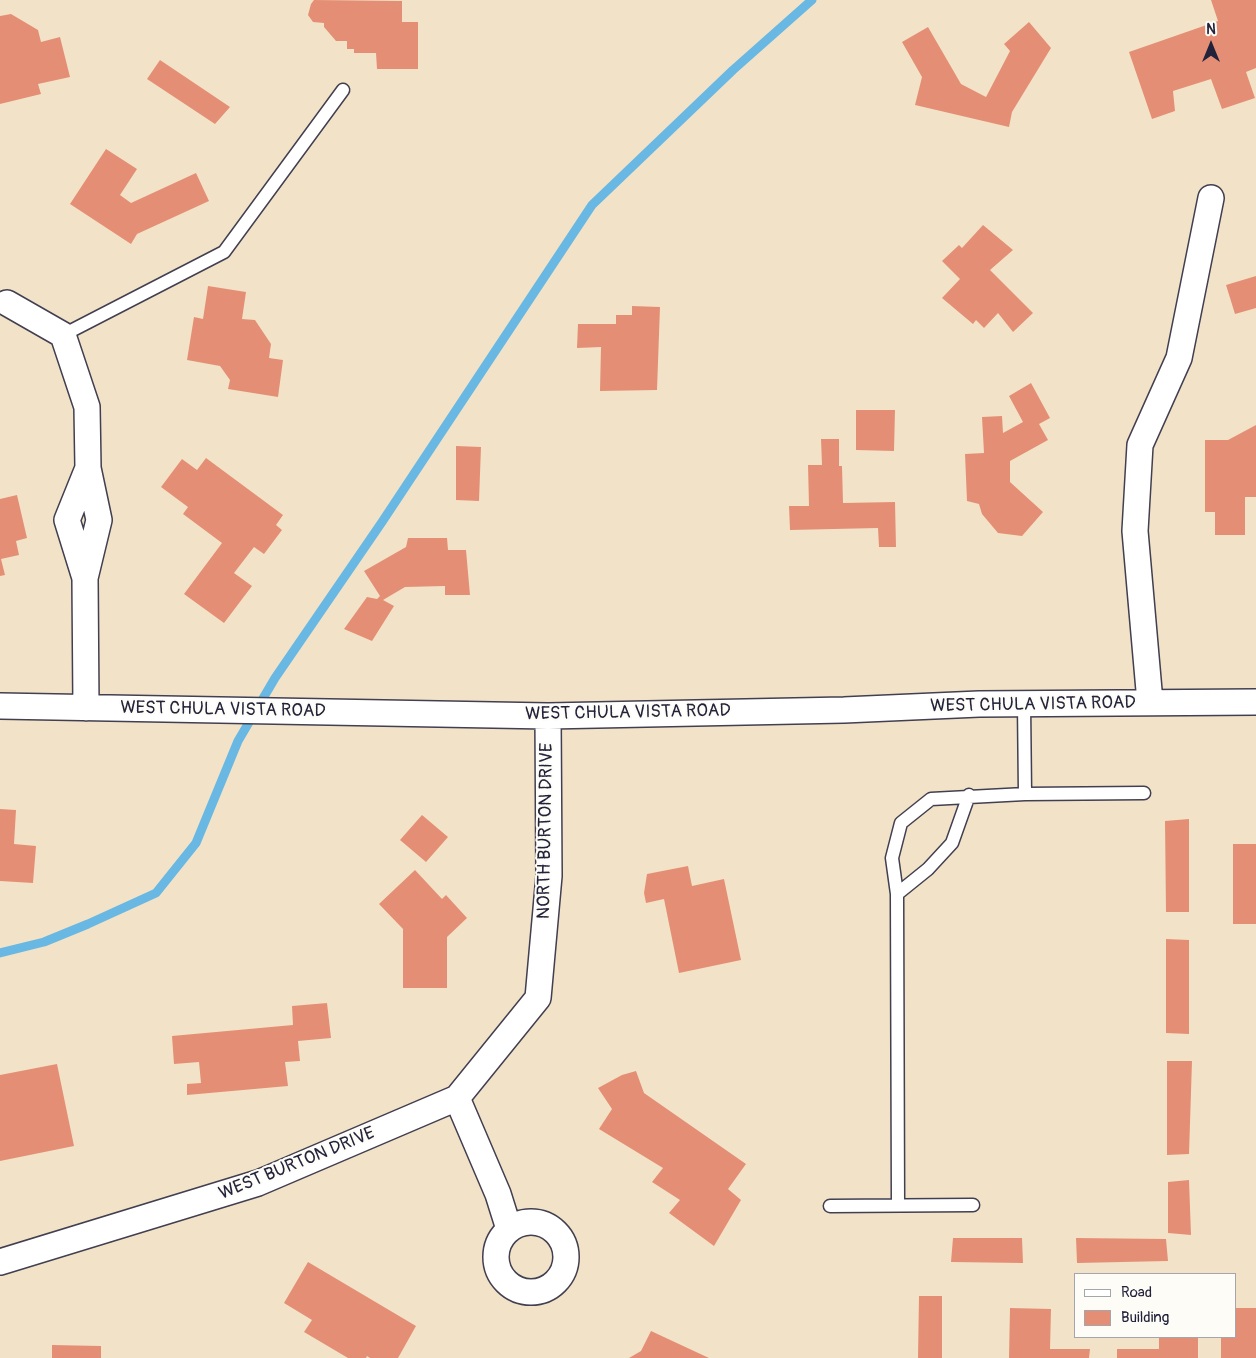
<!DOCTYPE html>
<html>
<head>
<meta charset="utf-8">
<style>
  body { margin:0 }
  #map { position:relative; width:1256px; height:1358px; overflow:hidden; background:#f2e3c8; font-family:Pangolin,sans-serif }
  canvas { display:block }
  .legend { position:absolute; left:1074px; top:1273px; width:162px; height:65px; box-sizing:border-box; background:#fdfcf7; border:1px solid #a5a5ac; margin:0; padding:6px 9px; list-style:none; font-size:15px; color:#22223b }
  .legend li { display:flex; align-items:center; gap:10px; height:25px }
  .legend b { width:25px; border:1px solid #a5a5ac }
  .north { position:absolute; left:1186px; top:20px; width:50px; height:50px; -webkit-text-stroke:4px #fdfcf7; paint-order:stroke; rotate:0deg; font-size:14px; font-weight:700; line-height:20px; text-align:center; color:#22223b }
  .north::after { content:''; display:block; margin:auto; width:18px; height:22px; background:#22223b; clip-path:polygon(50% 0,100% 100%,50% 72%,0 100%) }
</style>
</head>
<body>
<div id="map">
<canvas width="1256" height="1358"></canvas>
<ul class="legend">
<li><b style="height:6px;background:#fff"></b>Road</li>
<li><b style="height:14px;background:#e48f75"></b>Building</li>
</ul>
<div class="north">N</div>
</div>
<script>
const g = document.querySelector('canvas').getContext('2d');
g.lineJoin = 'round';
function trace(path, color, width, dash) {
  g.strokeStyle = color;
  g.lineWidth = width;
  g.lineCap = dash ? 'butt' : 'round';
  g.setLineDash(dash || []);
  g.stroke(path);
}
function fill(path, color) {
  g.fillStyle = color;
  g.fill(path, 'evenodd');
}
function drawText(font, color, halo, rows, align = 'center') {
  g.font = font + ' Pangolin,sans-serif';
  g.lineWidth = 4;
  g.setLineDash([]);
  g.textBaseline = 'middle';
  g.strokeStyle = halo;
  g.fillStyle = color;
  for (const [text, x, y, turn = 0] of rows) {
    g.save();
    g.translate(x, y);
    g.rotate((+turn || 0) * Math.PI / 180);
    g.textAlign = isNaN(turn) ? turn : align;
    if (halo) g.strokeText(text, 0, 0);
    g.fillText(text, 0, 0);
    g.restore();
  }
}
trace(new Path2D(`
  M0,953L44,942L88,924L156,893L196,843L238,741L275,678L382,522L592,205L733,70L812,0`), '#69b8e3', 9);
fill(new Path2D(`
  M314,0L402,1V22H418V69H377L376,53H354V49H347V41H336L324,27V23L313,22L308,15L311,4Z
  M1211,0H1256V68L1246,72L1255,98L1222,109L1211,79L1173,91L1175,111L1152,119L1129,52L1218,21Z
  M11,14L38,30L41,42L60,37L70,77L38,84L41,94L0,104V16Z
  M1029,22L1051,48L1012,112L1009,127L915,105L922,77L902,42L928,27L961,84L986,97L1010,51L1004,44Z
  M160,60L230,107L215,124L147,79Z
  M106,149L137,169L120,195L131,203L196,173L209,201L137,234L131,244L70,204Z
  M983,225L1013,250L990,270L1033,313L1013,332L998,313L984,328L976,320L973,324L942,298L960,279L942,261L959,245L962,248Z
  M1256,276V308L1235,314L1226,285Z
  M208,286L246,292L242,319L255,320L271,344L269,358L283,360L278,397L228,389L230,380L220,366L187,360L194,317L203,319Z
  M632,306L660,307L657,390L600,391L601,347L577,348L578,324H616V315H632Z
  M1031,383L1050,418L1039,424L1048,440L1010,461V482L1043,512L1022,536L998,533L982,514L979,504L967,501L965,454L984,453L982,417L1002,416L1003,433L1023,422L1009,396Z
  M856,410H895L894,451L856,450Z
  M1256,425V497H1245V535H1215V512H1205V440H1228Z
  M821,439H839V466H842L843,503L895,502L896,547H879L878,528L790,530L789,506H809L808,465H822Z
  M456,446L481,447L479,501L456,500Z
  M206,458L283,515L276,525L282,530L264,554L254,547L234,573L252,586L224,623L184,594L222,543L183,514L188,507L161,487L182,459L197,470Z
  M17,495L27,538L16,541L19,555L1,559L5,575L0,576V499Z
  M408,538H447L448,550H466L470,595H445V586L405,587L383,600L394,606L372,641L344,629L367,597L377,599L380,596L364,571L406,547Z
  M0,809L16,810L14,844L36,846L33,883L0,881Z
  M422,815L448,837L426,862L400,840Z
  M1189,819V912H1166L1165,821Z
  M1233,844H1256V924H1233Z
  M688,866L692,886L724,879L741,960L679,973L664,899L646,903L644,893L647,874Z
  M415,870L442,899L446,895L467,918L447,937V988H403V929L379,904Z
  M1166,939L1189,940V1034L1166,1033Z
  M327,1003L331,1038L298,1041L300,1061L285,1062L288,1086L187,1095V1084L201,1083L199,1062L174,1064L172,1036L293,1025L292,1006Z
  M1167,1061H1192L1189,1154L1167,1155Z
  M57,1064L74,1146L0,1161V1075Z
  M636,1071L644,1093L746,1164L728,1189L741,1200L714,1246L669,1213L680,1200L652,1182L663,1168L599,1129L612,1109L598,1088L622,1075Z
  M1189,1180L1191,1235L1168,1233V1182Z
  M953,1238H1022L1023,1263L951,1262Z
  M1076,1238L1166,1239L1168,1261L1077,1263Z
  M308,1262L416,1326L398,1358H370L367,1356L366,1358H348L304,1332L312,1320L284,1303Z
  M919,1296H942V1358H918Z
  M1010,1308L1051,1309L1050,1349H1090L1089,1358H1009Z
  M1235,1308H1256V1358H1221V1337H1235Z
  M651,1331L709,1358H629L641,1351Z
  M1159,1337H1198V1358H1117V1349H1159Z
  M52,1345L101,1346V1358H52Z`), '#e48f75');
const lane = new Path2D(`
  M63,335L224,252L343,90
  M1024,704L1025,794L1144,793
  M897,894L928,869L952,843L969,795
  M898,1205L897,894L892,858L901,823L931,799L1025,794
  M830,1206L973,1205`);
const street = new Path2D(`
  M7,303L63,335L87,407L88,468L99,520L85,578L86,708
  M85,578L67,520L88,468
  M1150,702L1135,531L1140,445L1179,358L1211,198
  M0,706L548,716L844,710L979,704L1256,702
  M457,1098L498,1194L509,1229
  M496 1257a35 35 0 1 1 70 0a35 35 0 1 1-70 0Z
  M0,1262L258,1183L457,1098L538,998L549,876L548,716`);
trace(lane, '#413f50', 15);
trace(street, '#413f50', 28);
trace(lane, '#fff', 12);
trace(street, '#fff', 25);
drawText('18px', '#22223b', '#fdfcf7', [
  ["WEST CHULA VISTA ROAD",1033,705,-1],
  ["WEST CHULA VISTA ROAD",223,710,1],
  ["WEST CHULA VISTA ROAD",628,713,-1],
  ["NORTH BURTON DRIVE",546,831,-89],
  ["WEST BURTON DRIVE",297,1164,-22]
]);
</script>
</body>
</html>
